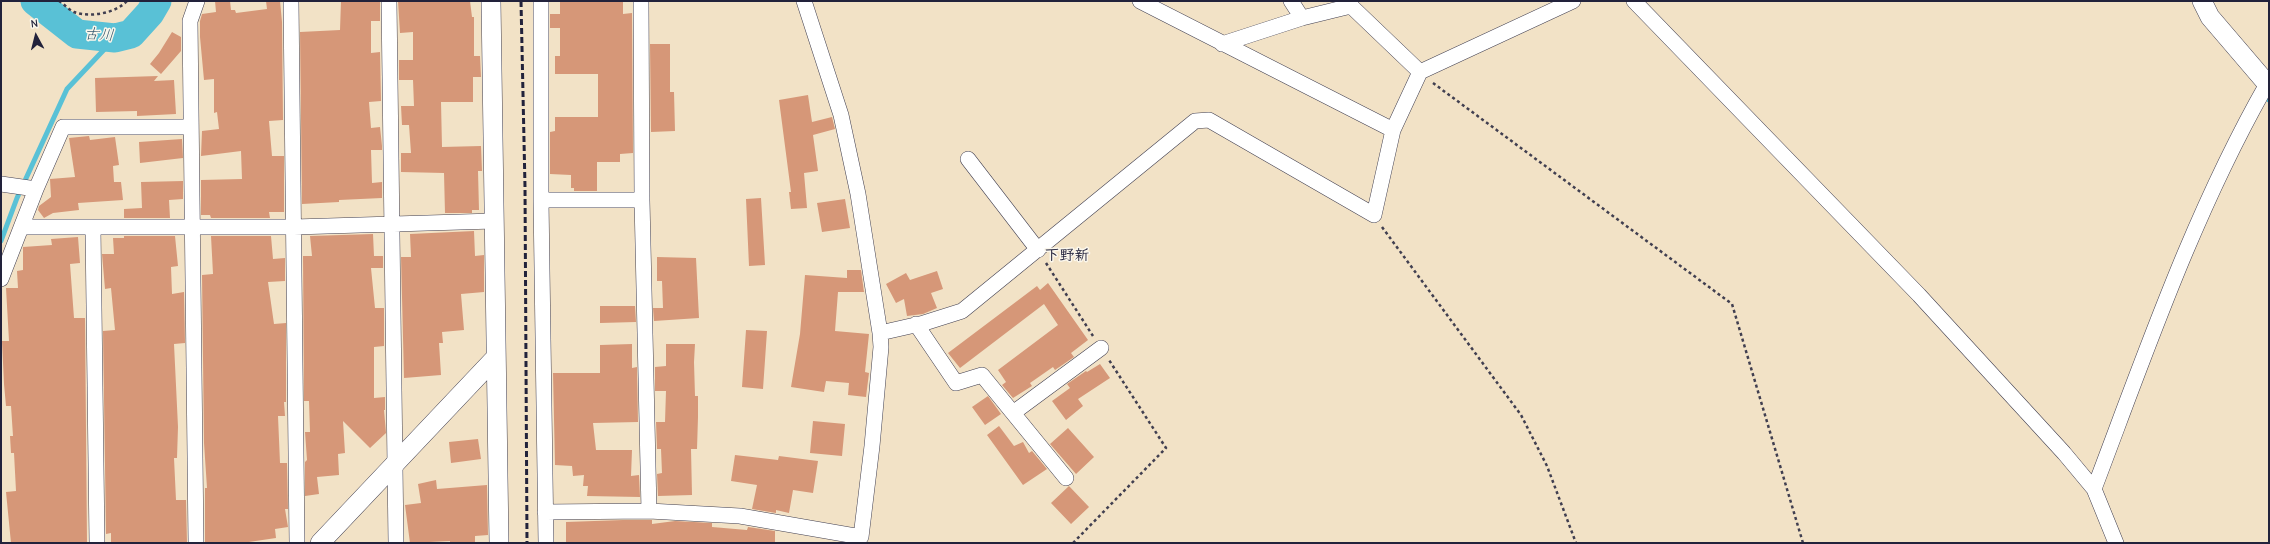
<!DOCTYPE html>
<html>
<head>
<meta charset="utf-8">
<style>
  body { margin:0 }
  #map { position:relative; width:2270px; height:544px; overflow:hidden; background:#f2e2c6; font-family:"Comic Neue",sans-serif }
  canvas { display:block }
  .frame { position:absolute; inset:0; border:2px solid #22223b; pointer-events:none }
  .north { position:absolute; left:16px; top:16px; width:40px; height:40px; -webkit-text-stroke:3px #fbf7ec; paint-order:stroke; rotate:353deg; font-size:11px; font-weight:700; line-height:16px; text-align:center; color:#22223b }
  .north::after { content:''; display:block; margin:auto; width:14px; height:18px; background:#22223b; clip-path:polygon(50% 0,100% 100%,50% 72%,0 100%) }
</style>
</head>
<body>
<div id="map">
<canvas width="2270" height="544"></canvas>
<div class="frame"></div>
<div class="north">N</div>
</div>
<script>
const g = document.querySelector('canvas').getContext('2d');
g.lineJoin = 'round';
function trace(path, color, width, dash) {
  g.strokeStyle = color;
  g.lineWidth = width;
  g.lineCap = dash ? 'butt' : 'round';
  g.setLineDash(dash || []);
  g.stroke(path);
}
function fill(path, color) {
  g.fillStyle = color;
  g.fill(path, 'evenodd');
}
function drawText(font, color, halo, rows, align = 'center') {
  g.font = font + ' "Comic Neue","Klee One",sans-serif';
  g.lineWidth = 3;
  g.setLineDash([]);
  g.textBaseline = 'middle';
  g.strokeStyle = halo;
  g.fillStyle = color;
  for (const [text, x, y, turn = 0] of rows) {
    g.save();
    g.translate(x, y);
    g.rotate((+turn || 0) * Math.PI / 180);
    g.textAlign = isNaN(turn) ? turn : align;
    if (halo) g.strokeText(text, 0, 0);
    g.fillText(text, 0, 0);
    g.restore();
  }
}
trace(new Path2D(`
  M2269,97V100
  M1,241L17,198L67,89L115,38`), '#59c1d6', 5);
trace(new Path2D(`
  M35,1L77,34L115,38L131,34L150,13L157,1`), '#59c1d6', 29);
fill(new Path2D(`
  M215,1H230L231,10H235L236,13L267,9L266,1H280L282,22L283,120L269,121L272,156H284V212H269L270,218H211L210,215H201V180L242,179L241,151L201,156L202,131L219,129L217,112L214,113V79L204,80L200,37V21L202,14L216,12Z
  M341,1H380V21H371V53L380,52L381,101L369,102L371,128L380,127L382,146V150H371L372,183L382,182V198L339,200V202L302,204L300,32L340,30Z
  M398,1H470L472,17H474V56H480L481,77H473V102H441L442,147L481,146L482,171H478L479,210H472V213H445L444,173L401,172V153H411L409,125H402L401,106H414L413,80H399V60H413V32L400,33Z
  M560,1H623V14L632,13L633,153L620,154V162H597V191H574V188H571V175L550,174V132L555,131V117H598V74H555V56H560V28H550V14H560Z
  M172,32L181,37V51L161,74L150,64L159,53Z
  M650,44H670V92H674L675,131L651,132Z
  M158,76L154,81L174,80L176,114L137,116V111L96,112L95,78Z
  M808,95L812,122L832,117L835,129L813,135L818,171L804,173L807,208L791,209L789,192H791L779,100Z
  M89,136L90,140L115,137L119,165L113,166L114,182H121L123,200L78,203L79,210L53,213L44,218L38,210L39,206L51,197L50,179L75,177L69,138Z
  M182,139L183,158L140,163L139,142Z
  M183,181V199L169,200L170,218H124V209L142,208L141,182Z
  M761,198L765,265L749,266L746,199Z
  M845,199L850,228L822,232L817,203Z
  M474,231L475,256L484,255V292L461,294L464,330L442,332L443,343H439L441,375L404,378L401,257H411L410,234Z
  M373,234L374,256H383V268H371L375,308H384V346L374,347V398L385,397V410H384L386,433L370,448L343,421L345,453L338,454L339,475L317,477L319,494L305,496V462L307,460L305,432H310L309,401H304L303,256H312L310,236Z
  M124,236H175L178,266L171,267L172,294L184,292L185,343L174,344L178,427L177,458H174L176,500H186L187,543H111V533L106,534L103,331L115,330L111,288L105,289L102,254H114L113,238H124Z
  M211,236H271L273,259L285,258V281L268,282L274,324L286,323V402H284L285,416H278L280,463H287L288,509H285L288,527L275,529L276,538L242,543H205V488H207L204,443L202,275L213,274Z
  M78,237L80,263L70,264L74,318H85L87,543H11L6,492L16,491L14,453H11L10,436H13L11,406H6L4,384L2,341H9L6,288H18L17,271L23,270V247L52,245L51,239Z
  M657,257L696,258L699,318L654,321L653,308H663L662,281H657Z
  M847,270H861L864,292H838L835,331L869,334L865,372L869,373L866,397L848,395L849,383L826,381L824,392L791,387L800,334L805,275L847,278Z
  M937,271L943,289L931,293L937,308L923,314L907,316L904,299L896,303L886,284L906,273L910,280Z
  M1048,283L1088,340L1071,353L1074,357L1055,370L1053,367L1030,383L1032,386L1013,398L1002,385L1006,382L998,370L1058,325L1044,304L960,368L948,353L1037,286L1040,290Z
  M600,306H635L636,322L600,323Z
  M746,330L767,331L763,389L742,387Z
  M632,344V368L637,367L638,422L593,423L596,450H632L631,476L639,475L640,497L587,496L588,486H583L584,475L573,476L572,466L555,465L553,373H600V345Z
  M666,344H695L694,362L695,396H698V417L697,449H691L692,495L658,496L657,474L662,473L661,449H657L656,422H665L666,391H655V367L666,366Z
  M1100,364L1110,378L1078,399L1083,406L1066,420L1052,401L1070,388L1067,384L1086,371L1087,372Z
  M988,396L1001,414L985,425L972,407Z
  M813,421L845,424L842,456L810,453Z
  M999,426L1014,446L1023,442L1029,453L1032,451L1047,469L1023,485L987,435Z
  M1068,428L1094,457L1076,474L1050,444Z
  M478,439L481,459L451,463L449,442Z
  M735,455L778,460L779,456L818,461L813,493L793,490L789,513L776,510V513L752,509L757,485L731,481Z
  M436,480L437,489L487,485L488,535L475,536V543H450V541L410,543L405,505L421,503L418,484Z
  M1069,486L1089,507L1071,524L1051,503Z
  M623,520H652V524L675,521L712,523V527L747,530L748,527L775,531V543H566V522Z`), '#d69778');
const minor = new Path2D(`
  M291,1L297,543
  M389,1L396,543
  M541,1V200H642
  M641,1L642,200L649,511
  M1140,1L1393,130
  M1634,1L1919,295L2064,453L2094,489L2116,543
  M1222,44L1302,18
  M1420,72L1573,1
  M968,159L1038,250
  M1,184L36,189
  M541,200L546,543
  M22,227H294L494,221
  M93,228L97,543
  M1,279L36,189L63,127H191
  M916,324L956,383L982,375L1066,478
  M880,333L924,323L962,311L1195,121L1209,120L1374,215L1393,130L1420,72L1351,6L1302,18L1291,1
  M1013,413L1101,348
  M2094,489C2146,352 2194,212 2267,84
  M545,512L649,511L740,516L861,537L872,446L881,347L880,333L858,194L841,115L804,1
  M196,543L190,21L197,1`);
const tertiary = new Path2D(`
  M491,1L499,543
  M2202,1L2210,17L2269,86
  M320,543L496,357`);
trace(minor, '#413f50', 16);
trace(tertiary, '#413f50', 20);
trace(new Path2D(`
  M59,1C64,4 69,10 74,12C90,18 116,13 127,1
  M1433,83L1732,304L1803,543
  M1382,227L1521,415L1547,466L1576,543
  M1046,263L1093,336
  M1073,543L1166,448L1109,360`), '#413f50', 2.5, [3, 3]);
trace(minor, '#fff', 15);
trace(tertiary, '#fff', 19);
trace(new Path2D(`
  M521,1L525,187L527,543`), '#22223b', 3, [6, 3]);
drawText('italic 15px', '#355a71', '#fbf7ec', [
  ["古川",99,35,4]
]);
drawText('bold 15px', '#22223b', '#fbf7ec', [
  ["下野新",1067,256]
]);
</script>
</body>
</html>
